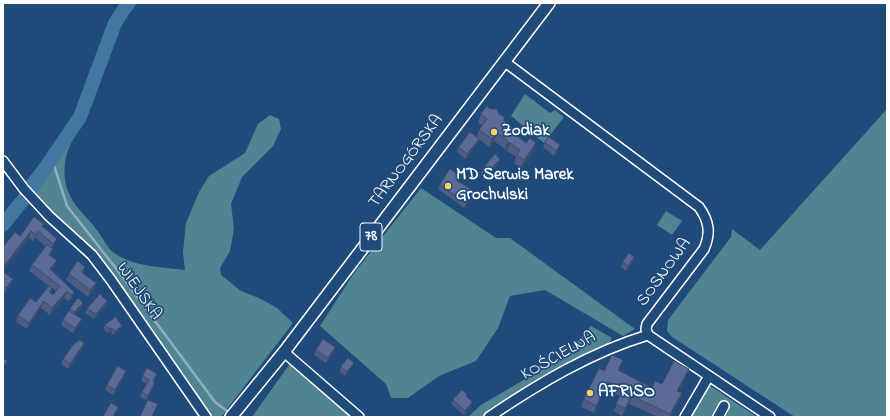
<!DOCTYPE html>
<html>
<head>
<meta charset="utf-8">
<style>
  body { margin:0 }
  #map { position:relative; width:890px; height:420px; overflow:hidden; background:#1f4a7a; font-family:"Indie Flower",sans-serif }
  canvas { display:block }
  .frame { position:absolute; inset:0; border:4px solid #fff; pointer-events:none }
</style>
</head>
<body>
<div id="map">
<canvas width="890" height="420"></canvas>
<div class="frame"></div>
</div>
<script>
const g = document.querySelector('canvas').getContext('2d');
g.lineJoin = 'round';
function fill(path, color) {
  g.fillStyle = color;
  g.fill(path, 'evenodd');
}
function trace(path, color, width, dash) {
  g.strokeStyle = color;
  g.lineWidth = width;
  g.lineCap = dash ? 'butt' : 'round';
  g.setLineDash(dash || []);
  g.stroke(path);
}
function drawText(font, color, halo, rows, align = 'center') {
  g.font = font + ' "Indie Flower",sans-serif';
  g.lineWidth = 3.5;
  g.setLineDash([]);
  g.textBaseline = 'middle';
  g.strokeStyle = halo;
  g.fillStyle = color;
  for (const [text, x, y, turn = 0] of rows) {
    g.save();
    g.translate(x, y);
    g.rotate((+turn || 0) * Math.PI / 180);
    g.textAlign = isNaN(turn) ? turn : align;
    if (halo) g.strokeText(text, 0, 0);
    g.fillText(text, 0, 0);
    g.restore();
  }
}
fill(new Path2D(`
  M122,3H135C114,24 92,97 81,127C64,148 58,177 73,201C79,211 89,219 96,229C102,236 107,248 114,253C134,267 162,267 185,270L183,253L186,223L199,192L209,176L245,153L258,124L270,115L279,119L281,129L273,146L242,177L231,204L234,229L230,251L220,268L221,275L241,291L259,298L277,308L293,323L221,417H212L99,256L68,228L25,183L72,122L108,26Z
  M525,94L550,113L555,110L564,117L544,143L511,116Z
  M887,109V417H795L672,337L667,331L668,320L731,237L732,229L760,250Z
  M421,188L496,238H510L635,329L623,336L545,290L510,296L498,328L476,361L439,376L408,398H391L386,384L320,326L354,273Z
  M666,211L682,221L672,235L657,225Z
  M591,326L612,338L606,349L489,417H468L481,405L566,355Z
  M291,362L354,417H252Z
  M709,385L757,417L690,416Z`), '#508491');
trace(new Path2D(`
  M52,159L67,206L118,271L215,402L231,414`), '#8eaec5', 2.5);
trace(new Path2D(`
  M3,225L27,195L80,117L115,23L124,9L129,3`), '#42789f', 14);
const minor = new Path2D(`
  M505,62L699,207C709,221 711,233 704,249L647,324L646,329L648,335L770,417
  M3,161L24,189L49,216L92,255L111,280L206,417
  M284,352L359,417
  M489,417C538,384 591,352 648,335
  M685,417L709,376
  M718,417L724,406`);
const major = new Path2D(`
  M231,417L284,352L549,3`);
trace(minor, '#fff', 12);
trace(major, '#fff', 14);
trace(minor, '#1f4a7a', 9);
trace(major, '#1f4a7a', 11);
fill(new Path2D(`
  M490,109L498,113L517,136L526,143H536L534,151L521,168L514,163L516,157L507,151H504V148L494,141L489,147L479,139L477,144L466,159L457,152L459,147L477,137L479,130L482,126L478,122L481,114Z
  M545,142L558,150L554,156L543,147Z
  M500,159L499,163L485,178L481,175L482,170Z
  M458,181L474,191L472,196L464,208L438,189L440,185Z
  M34,217L43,227L54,245L52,248L50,256L57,260L54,267L52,270L74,292L72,298L69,301L64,298L50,315L41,308L27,329L16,322L18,315L36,302L49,286L29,271L32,265L46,247L36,238L33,241L29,238L3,271V247L20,236ZM52,288L56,291L53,295L50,293Z
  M634,257L633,262L626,271L621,267L623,262Z
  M85,267L83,273L96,283L93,290L88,297L66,280L69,274Z
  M3,272L13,279L10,285L4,294H3Z
  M107,301L106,306L94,319L85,313L87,309Z
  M83,303L82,308L75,314L80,324L73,333L61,325L63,320L70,311V309Z
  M105,325L122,326L120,330L113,335L111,332L108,333L103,329Z
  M84,343L83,348L68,369L61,364L63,359Z
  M316,350L334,352L326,363L314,355Z
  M341,367H352L345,376L340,372Z
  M620,368L619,371L652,388L662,384L686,377L678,392L682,393L679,401L670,417H658L629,404L622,416L614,411L620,396L605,389L594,413L581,407L584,399L604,371Z
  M126,371L124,376L113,395L105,390L107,385Z
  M157,374L154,381V387L146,400L140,397L142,392L147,384L141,381L143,376Z
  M467,394L466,397L471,407L464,415L451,404L453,400Z`), '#4e5c83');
fill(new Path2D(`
  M497,133L494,141L489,147L492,139Z
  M479,139L477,144L466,159L467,154Z
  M507,143H510L507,151H504Z
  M536,143L534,151L521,168L524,160Z
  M560,145L558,150L554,156L556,151Z
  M500,159L499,163L485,178L487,173Z
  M474,191L472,196L464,208L466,203Z
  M31,231L29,238L3,271V267Z
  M38,231L36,238L33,241Z
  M57,239L54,245L50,250L53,244Z
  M53,249L50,256L49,255Z
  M634,257L633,262L626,271L628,266Z
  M57,260L54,267L47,275L50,269Z
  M13,279L10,285L4,294L6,288Z
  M96,283L93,290L88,297L90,290Z
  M67,291L64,298L50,315L52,308Z
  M74,292L72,298L69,301L72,295Z
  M44,301L41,308L27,329L29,323Z
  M107,301L106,306L94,319L96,314Z
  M83,303L82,308L73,317L74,312Z
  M82,319L80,324L73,333L75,328Z
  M122,326L120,330L113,335L115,331Z
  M112,328L111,332L108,333L110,329Z
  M84,343L83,348L68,369L70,364Z
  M335,347L334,352L326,363L328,358Z
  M354,363L352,367L345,376L347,372Z
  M689,369L686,377L675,399L677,391Z
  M126,371L124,376L113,395L115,390Z
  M155,382L154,387L146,400Z
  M608,382L605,389L594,413L596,406Z
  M682,393L679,401L670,417H669Z
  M632,396L629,404L622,416L625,408Z
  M472,402L471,407L464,415L465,411Z`), '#404b6a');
const building = new Path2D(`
  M487,106L490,109H497L498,113L505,118L503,120L512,127L518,128V132L516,135L526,143L530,138L536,143L524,160L517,155L520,150L510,143H507V140L497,133L492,139L479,130L487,119L481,114Z
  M470,132L479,139L467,154L459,147Z
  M549,137L560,145L556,151L545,142Z
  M495,154L500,159L487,173L482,170Z
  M450,169L460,176L457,181L474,191L466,203L440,185Z
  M34,217L44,224L42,226L57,239L53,244L38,231L36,235L31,231L3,267V247L15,232L20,236Z
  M47,245L53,249L49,255L57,260L50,269L74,292L72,295L67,291L52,308L44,301L29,323L18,315L30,298L36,302L49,286L52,288L49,292L53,295L60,286L32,265Z
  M629,253L634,257L628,266L623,262Z
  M78,261L85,267L81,272L96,283L90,290L69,274Z
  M3,272L13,279L6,288L3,286Z
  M100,294L107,301L96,314L87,309Z
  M78,298L83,303L74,312L70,309Z
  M69,311L82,319L75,328L63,320Z
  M116,317L122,326L115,331L112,328L110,329L105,325Z
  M323,339L335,347L328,358L316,350Z
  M80,340L84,343L70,364L63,359L73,345Z
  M612,355L623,360L618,370L652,388L655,381L662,384L674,361L689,369L677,391L682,393L670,414L632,396L625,408L616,404L623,389L608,382L596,406L584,399L599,368L604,371Z
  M3,358L7,361L3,368Z
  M348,358L354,363L347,372L341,367Z
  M118,366L126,371L115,390L107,385Z
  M147,368L157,374L153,381L155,382L148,396L142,392L149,380L143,376Z
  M462,390L467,394L466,396L472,402L465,411L453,400Z
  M148,400L158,404L152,416L155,417H140Z
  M111,403L118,407L113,417H103Z
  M611,415L615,417H610Z`);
fill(building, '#5b6b98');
trace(building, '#404b6a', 1);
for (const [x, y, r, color] of [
  [494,132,4,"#ffd166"],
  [448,186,4,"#ffd166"],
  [590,393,4,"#ffd166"]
]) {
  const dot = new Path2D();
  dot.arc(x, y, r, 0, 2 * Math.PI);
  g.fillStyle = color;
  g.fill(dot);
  trace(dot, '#1f4a7a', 1.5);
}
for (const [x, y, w] of [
  [371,237,22]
]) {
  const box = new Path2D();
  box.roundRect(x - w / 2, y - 14, w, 28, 3);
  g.fillStyle = '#1f4a7a';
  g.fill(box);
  trace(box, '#fff', 1);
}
drawText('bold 16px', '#fff', null, [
  ["78",371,237]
]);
drawText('bold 17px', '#fff', '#1f4a7a', [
  ["Zodiak",502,132],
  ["MD Serwis Marek",456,176],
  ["Grochulski",456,196],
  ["AFRISO",598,393]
], 'left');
drawText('17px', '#fff', '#1f4a7a', [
  ["TARNOGÓRSKA",407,162,-53],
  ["SOSNOWA",665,273,-54],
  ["WIEJSKA",138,292,55],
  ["KOŚCIELNA",559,357,-29]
]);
</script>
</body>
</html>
